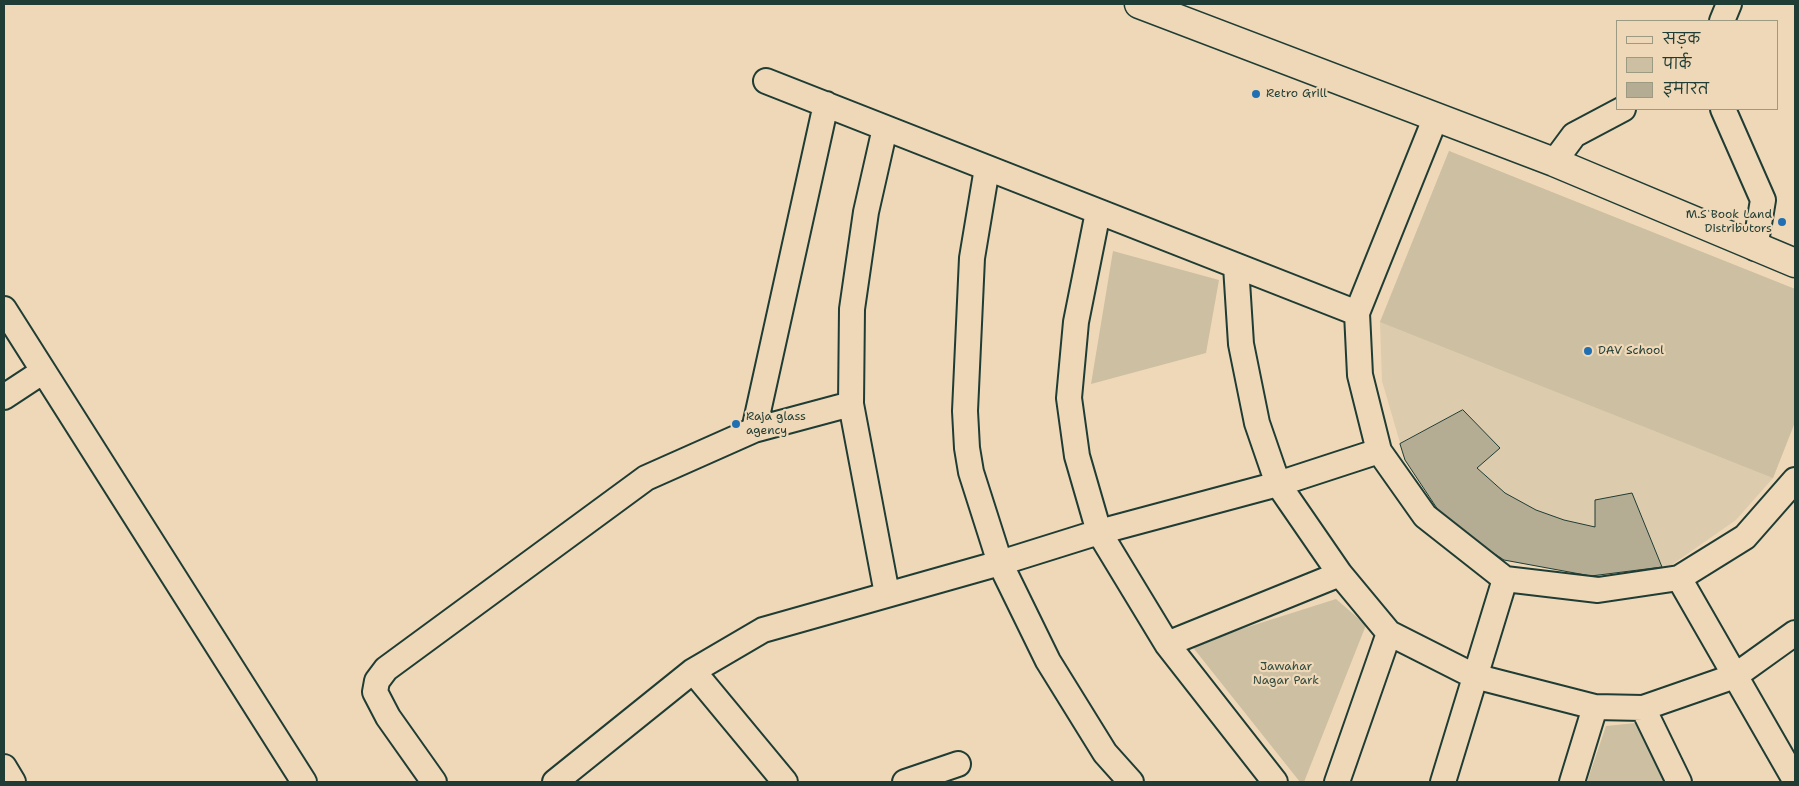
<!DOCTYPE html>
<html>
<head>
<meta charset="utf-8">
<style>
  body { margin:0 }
  #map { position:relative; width:1799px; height:786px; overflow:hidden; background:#efd8b8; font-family:"Shantell Sans","Playpen Sans Deva",sans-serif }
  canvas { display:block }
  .frame { position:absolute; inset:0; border:5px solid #1f3d34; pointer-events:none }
  .legend { position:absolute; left:1616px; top:20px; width:162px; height:90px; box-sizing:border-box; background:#efd8b8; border:1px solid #9c9a83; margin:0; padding:6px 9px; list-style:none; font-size:15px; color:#1f3d34 }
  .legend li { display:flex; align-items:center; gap:10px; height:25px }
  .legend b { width:25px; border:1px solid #9c9a83 }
</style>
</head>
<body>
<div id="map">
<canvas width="1799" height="786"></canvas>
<div class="frame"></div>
<ul class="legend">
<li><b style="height:6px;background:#efd8b8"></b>सड़क</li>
<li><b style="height:14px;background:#cdbfa2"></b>पार्क</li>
<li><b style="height:14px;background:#b4ad94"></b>इमारत</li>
</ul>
</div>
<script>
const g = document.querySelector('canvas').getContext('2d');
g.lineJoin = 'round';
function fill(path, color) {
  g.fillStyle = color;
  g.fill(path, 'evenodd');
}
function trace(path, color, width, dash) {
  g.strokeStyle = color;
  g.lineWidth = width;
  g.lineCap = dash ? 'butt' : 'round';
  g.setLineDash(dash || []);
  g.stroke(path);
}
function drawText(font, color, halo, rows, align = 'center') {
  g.font = font + ' "Shantell Sans",sans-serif';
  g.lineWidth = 4.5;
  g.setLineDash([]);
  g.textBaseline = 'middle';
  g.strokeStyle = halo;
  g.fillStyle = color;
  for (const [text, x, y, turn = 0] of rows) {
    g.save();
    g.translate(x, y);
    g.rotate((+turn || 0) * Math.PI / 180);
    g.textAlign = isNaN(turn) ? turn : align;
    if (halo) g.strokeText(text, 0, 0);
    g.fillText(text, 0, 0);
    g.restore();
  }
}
fill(new Path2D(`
  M1449,151L1795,289V422L1773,478L1736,520L1670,566L1591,576L1504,560L1446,522L1405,460L1382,381L1380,322Z`), '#ddcbad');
fill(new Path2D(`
  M1449,151L1795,289V422L1773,478L1380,322Z
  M1113,251L1219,280L1206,353L1091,384Z
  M1336,599L1366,625L1304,782H1300L1191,645Z
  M1636,723L1665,782H1587L1606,726Z`), '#cdbfa2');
const building = new Path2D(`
  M1463,410L1500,448L1477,468L1505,493L1536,510L1564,520L1595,527V500L1632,493L1662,567L1591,576L1504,560L1446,522L1405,460L1400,444Z`);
fill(building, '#b4ad94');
trace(building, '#1f3d34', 1);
const minor = new Path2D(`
  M1722,21L1729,4
  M766,81L1357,313
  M1723,109L1763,200L1755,248
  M1435,119L1357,313L1360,375L1379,451L1425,516L1505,579L1598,590L1679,578L1745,537L1795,480
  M885,128L866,212L852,309L851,404L887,594
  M1554,162L1574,135L1623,109
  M987,168L972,258L965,411L967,448L971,472L1000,563L1048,661L1105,753L1131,782
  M1098,212L1076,322L1069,398L1077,456L1099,532L1167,644L1275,782
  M1236,266L1241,344L1257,423L1278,484L1340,574L1389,633L1474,676L1595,707L1643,708L1735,676L1795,633
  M4,309L304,782
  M4,397L42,372
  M754,430L826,104
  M1679,578L1795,780
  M1167,644L1340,574
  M693,671L785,782
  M1643,708L1679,782
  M4,767L13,782
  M434,782L388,717L375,692L377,681L386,669L646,478L754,430L851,404
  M555,782L693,671L763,630L1000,563L1099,532L1278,484L1379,451
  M905,782L958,764
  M1337,782L1389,633
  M1443,782L1505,579
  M1572,782L1595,707`);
const secondary = new Path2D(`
  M1139,4L1554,162L1795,263`);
trace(minor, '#1f3d34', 28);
trace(secondary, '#1f3d34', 31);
trace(minor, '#efd8b8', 24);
trace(secondary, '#efd8b8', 28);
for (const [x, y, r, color] of [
  [1256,94,5,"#1f6fb2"],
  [1782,222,5,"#1f6fb2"],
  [1588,351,5,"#1f6fb2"],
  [736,424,5,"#1f6fb2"]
]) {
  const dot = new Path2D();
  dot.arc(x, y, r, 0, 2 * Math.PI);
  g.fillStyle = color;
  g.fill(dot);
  trace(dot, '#efd8b8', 2);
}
drawText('12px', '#1f3d34', '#efd8b8', [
  ["Retro Grill",1266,94],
  ["M.S Book Land",1772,215,"right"],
  ["Distributors",1772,229,"right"],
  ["DAV School",1598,351],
  ["Raja glass",746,417],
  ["agency",746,431]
], 'left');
drawText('12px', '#304a3f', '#efd8b8', [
  ["Jawahar",1286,667],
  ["Nagar Park",1286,681]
]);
</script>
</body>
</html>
